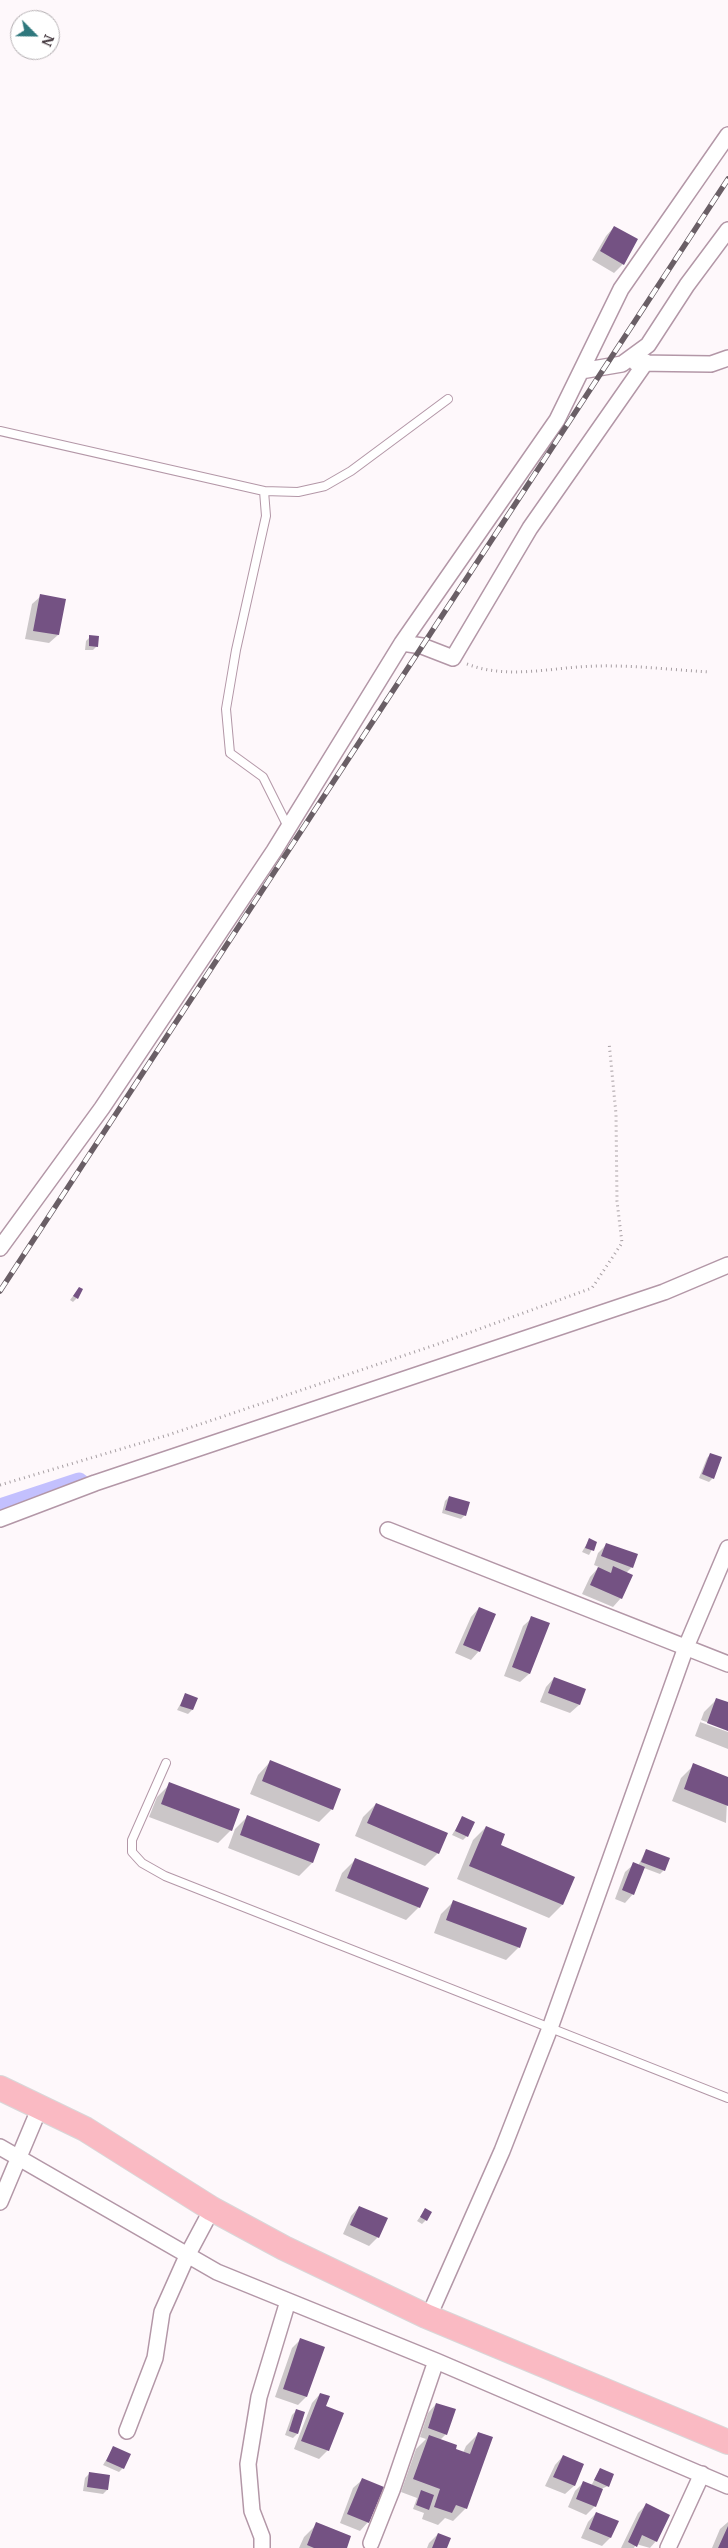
<!DOCTYPE html>
<html>
<head>
<meta charset="utf-8">
<style>
  body { margin:0 }
  #map { position:relative; width:728px; height:2548px; overflow:hidden; background:#fef8fb; font-family:Merriweather,serif }
  canvas { display:block }
  .north { position:absolute; left:10px; top:10px; width:50px; height:50px; box-sizing:border-box; background:#fff; border:1px solid #b3aeb1; border-radius:50%; rotate:113deg; font-size:14px; font-weight:700; line-height:20px; text-align:center; color:#41353c }
  .north::after { content:''; display:block; margin:auto; width:18px; height:22px; background:#2f787d; clip-path:polygon(50% 0,100% 100%,50% 72%,0 100%) }
</style>
</head>
<body>
<div id="map">
<canvas width="728" height="2548"></canvas>
<div class="north">N</div>
</div>
<script>
const g = document.querySelector('canvas').getContext('2d');
g.lineJoin = 'round';
function fill(path, color) {
  g.fillStyle = color;
  g.fill(path, 'evenodd');
}
function trace(path, color, width, dash) {
  g.strokeStyle = color;
  g.lineWidth = width;
  g.lineCap = dash ? 'butt' : 'round';
  g.setLineDash(dash || []);
  g.stroke(path);
}
fill(new Path2D(`
  M614,227L636,240L623,264L614,273L592,260L606,236Z
  M41,596L64,600L58,635L49,643L25,639L32,604Z
  M90,637L97,646L93,650H85L86,641Z
  M79,1288L77,1298L73,1302L70,1300Z
  M711,1454L713,1478L709,1482L699,1478L707,1458Z
  M449,1497L465,1515L461,1519L442,1513L445,1501Z
  M589,1540L596,1542L589,1555L582,1552Z
  M607,1544L632,1567L626,1573L621,1598L613,1607L582,1594L590,1577L599,1567L594,1565L598,1553Z
  M479,1608V1651L471,1660L455,1653L471,1617Z
  M532,1618L548,1624L529,1674L520,1682L504,1676L523,1626Z
  M554,1678L584,1689L579,1705L570,1713L540,1702L546,1687Z
  M186,1694L192,1710L188,1714L177,1710Z
  M717,1699L728,1703V1730L701,1720L700,1722L728,1732V1749L695,1736L704,1712Z
  M270,1762L332,1809L319,1822L250,1794L258,1775Z
  M694,1765L728,1778L726,1823L672,1801L681,1778Z
  M170,1784L231,1830L218,1843L149,1817L157,1797Z
  M376,1804L438,1853L425,1866L355,1836L363,1817Z
  M248,1816L319,1844L312,1863L299,1876L228,1848L235,1829Z
  M463,1817L467,1836L463,1840L452,1835Z
  M486,1827L499,1846L574,1878L562,1905L549,1918L457,1879L473,1840Z
  M646,1850L664,1870L660,1874L644,1868L633,1894L625,1903L615,1899L625,1872L634,1864L638,1866Z
  M355,1860L419,1907L406,1920L335,1891L342,1873Z
  M454,1901L519,1947L506,1960L434,1933L441,1914Z
  M359,2207L378,2237L369,2246L343,2234L351,2216Z
  M425,2210L426,2220L422,2224L417,2221Z
  M301,2339L306,2397L298,2405L275,2397L292,2348Z
  M320,2394L324,2407L328,2450L319,2459L294,2449L312,2403Z
  M436,2404L446,2434L440,2440L454,2450L463,2453L466,2446L479,2433L466,2508L453,2521L445,2518L438,2525L422,2519L424,2513L413,2509L417,2498L401,2492L416,2449L426,2439L420,2437L428,2413Z
  M296,2411L304,2413L297,2434L293,2438L285,2435L292,2415Z
  M114,2447L123,2468L119,2472L103,2465Z
  M563,2456L583,2464L574,2486L565,2494L545,2486L555,2465Z
  M600,2469L608,2486L601,2489L595,2506L586,2515L568,2507L575,2491L583,2483L591,2486Z
  M89,2474L107,2490L103,2494L83,2491L85,2478Z
  M362,2480L368,2522L360,2531L340,2523L353,2488Z
  M646,2505L656,2541L650,2548L636,2544L634,2548H621L638,2513Z
  M596,2513L617,2522L610,2538L602,2546L581,2538L588,2522Z
  M728,2522V2548H712L720,2529Z
  M317,2524L345,2548H299L304,2537Z
  M438,2534L446,2548H427L429,2543Z`), '#0003');
trace(new Path2D(`
  M0,1508L79,1482`), '#c3c0fe', 19);
fill(new Path2D(`
  M614,226L638,239L624,265L600,251Z
  M40,594L66,599L59,635L33,631Z
  M89,635L99,636L98,647L89,646Z
  M79,1287L83,1289L78,1299L73,1296Z
  M710,1453L722,1457L714,1479L702,1474Z
  M449,1496L470,1502L466,1516L445,1510Z
  M589,1538L597,1542L594,1551L585,1548Z
  M606,1543L638,1554L633,1568L601,1556Z
  M613,1566L633,1575L622,1599L590,1585L598,1567L611,1573Z
  M479,1607L496,1614L480,1652L463,1645Z
  M531,1616L550,1623L530,1674L512,1667Z
  M554,1677L586,1689L580,1705L548,1693Z
  M185,1693L198,1698L193,1710L180,1706Z
  M716,1698L728,1702V1731L707,1723Z
  M270,1760L341,1789L333,1810L262,1781Z
  M693,1763L728,1777V1806L684,1789Z
  M169,1782L240,1809L232,1831L161,1804Z
  M376,1803L448,1833L439,1854L367,1823Z
  M247,1815L320,1844L313,1863L240,1835Z
  M462,1816L475,1822L468,1837L455,1831Z
  M486,1826L505,1834L501,1845L575,1877L563,1905L469,1866Z
  M646,1849L670,1858L665,1871L641,1862Z
  M355,1858L429,1888L420,1908L347,1878Z
  M633,1862L645,1867L634,1895L622,1890Z
  M453,1900L527,1928L520,1948L446,1920Z
  M359,2206L388,2218L379,2238L350,2225Z
  M425,2208L432,2212L427,2221L420,2217Z
  M300,2338L325,2347L307,2397L283,2389Z
  M320,2393L330,2396L326,2406L344,2413L329,2451L301,2441Z
  M436,2403L456,2409L447,2435L428,2428Z
  M296,2409L305,2412L298,2434L289,2431Z
  M478,2432L493,2437L467,2509L456,2505L452,2513L434,2507L440,2489L413,2479L429,2435L457,2445L456,2449L470,2454Z
  M113,2446L131,2454L124,2469L106,2461Z
  M563,2455L584,2464L575,2486L553,2477Z
  M600,2468L614,2474L609,2487L594,2480Z
  M89,2472L110,2475L108,2490L87,2487Z
  M362,2478L384,2487L369,2523L347,2514Z
  M583,2481L603,2489L596,2507L576,2499Z
  M421,2490L434,2495L429,2510L416,2505Z
  M646,2503L670,2515L657,2542L642,2535L637,2547L628,2542Z
  M596,2512L619,2521L611,2538L589,2529Z
  M316,2522L351,2536L347,2548H314L307,2545Z
  M728,2526V2548H718Z
  M438,2533L451,2538L447,2548H432Z`), '#745283');
const service = new Path2D(`
  M0,431L264,491L266,516L236,650L226,709L230,753L263,777L288,827
  M264,491L298,492L325,486L351,471L448,399
  M166,1763L132,1840V1852L142,1863L165,1876L728,2098`);
const minor = new Path2D(`
  M636,363L711,364L728,358
  M581,371L621,289L728,135
  M402,643L422,646L453,658L530,528L646,362
  M0,1248L102,1108L274,851L402,643L557,420L581,371L622,364L648,345L687,285L728,230
  M0,1519L95,1483L664,1292L728,1265
  M388,1530L728,1664
  M0,2147L217,2272L436,2361L728,2486
  M0,2202L40,2107
  M429,2316L502,2151L550,2028L686,1647L728,1548
  M127,2431L155,2358L162,2312L187,2256L212,2209
  M371,2543L392,2490L436,2361
  M262,2548V2537L252,2511L248,2464L259,2397L288,2301
  M668,2548L702,2474`);
const primary = new Path2D(`
  M0,2088L85,2129L212,2209L284,2248L426,2316L728,2442`);
trace(service, '#b397a7', 10);
trace(minor, '#b397a7', 18);
trace(primary, '#d9d7d8', 26);
trace(new Path2D(`
  M467,664C508,680 553,667 596,666C634,665 673,670 710,672
  M0,1485L168,1435L438,1344L592,1288L622,1243L617,1201L616,1114L609,1042`), '#a79fa3', 3, [1, 4]);
trace(service, '#fff', 8);
trace(minor, '#fff', 15);
trace(primary, '#fabac3', 24);
const rail = new Path2D(`
  M0,1291L728,179`);
trace(rail, '#6a5f66', 5.5);
trace(rail, '#fff', 4, [11]);
</script>
</body>
</html>
